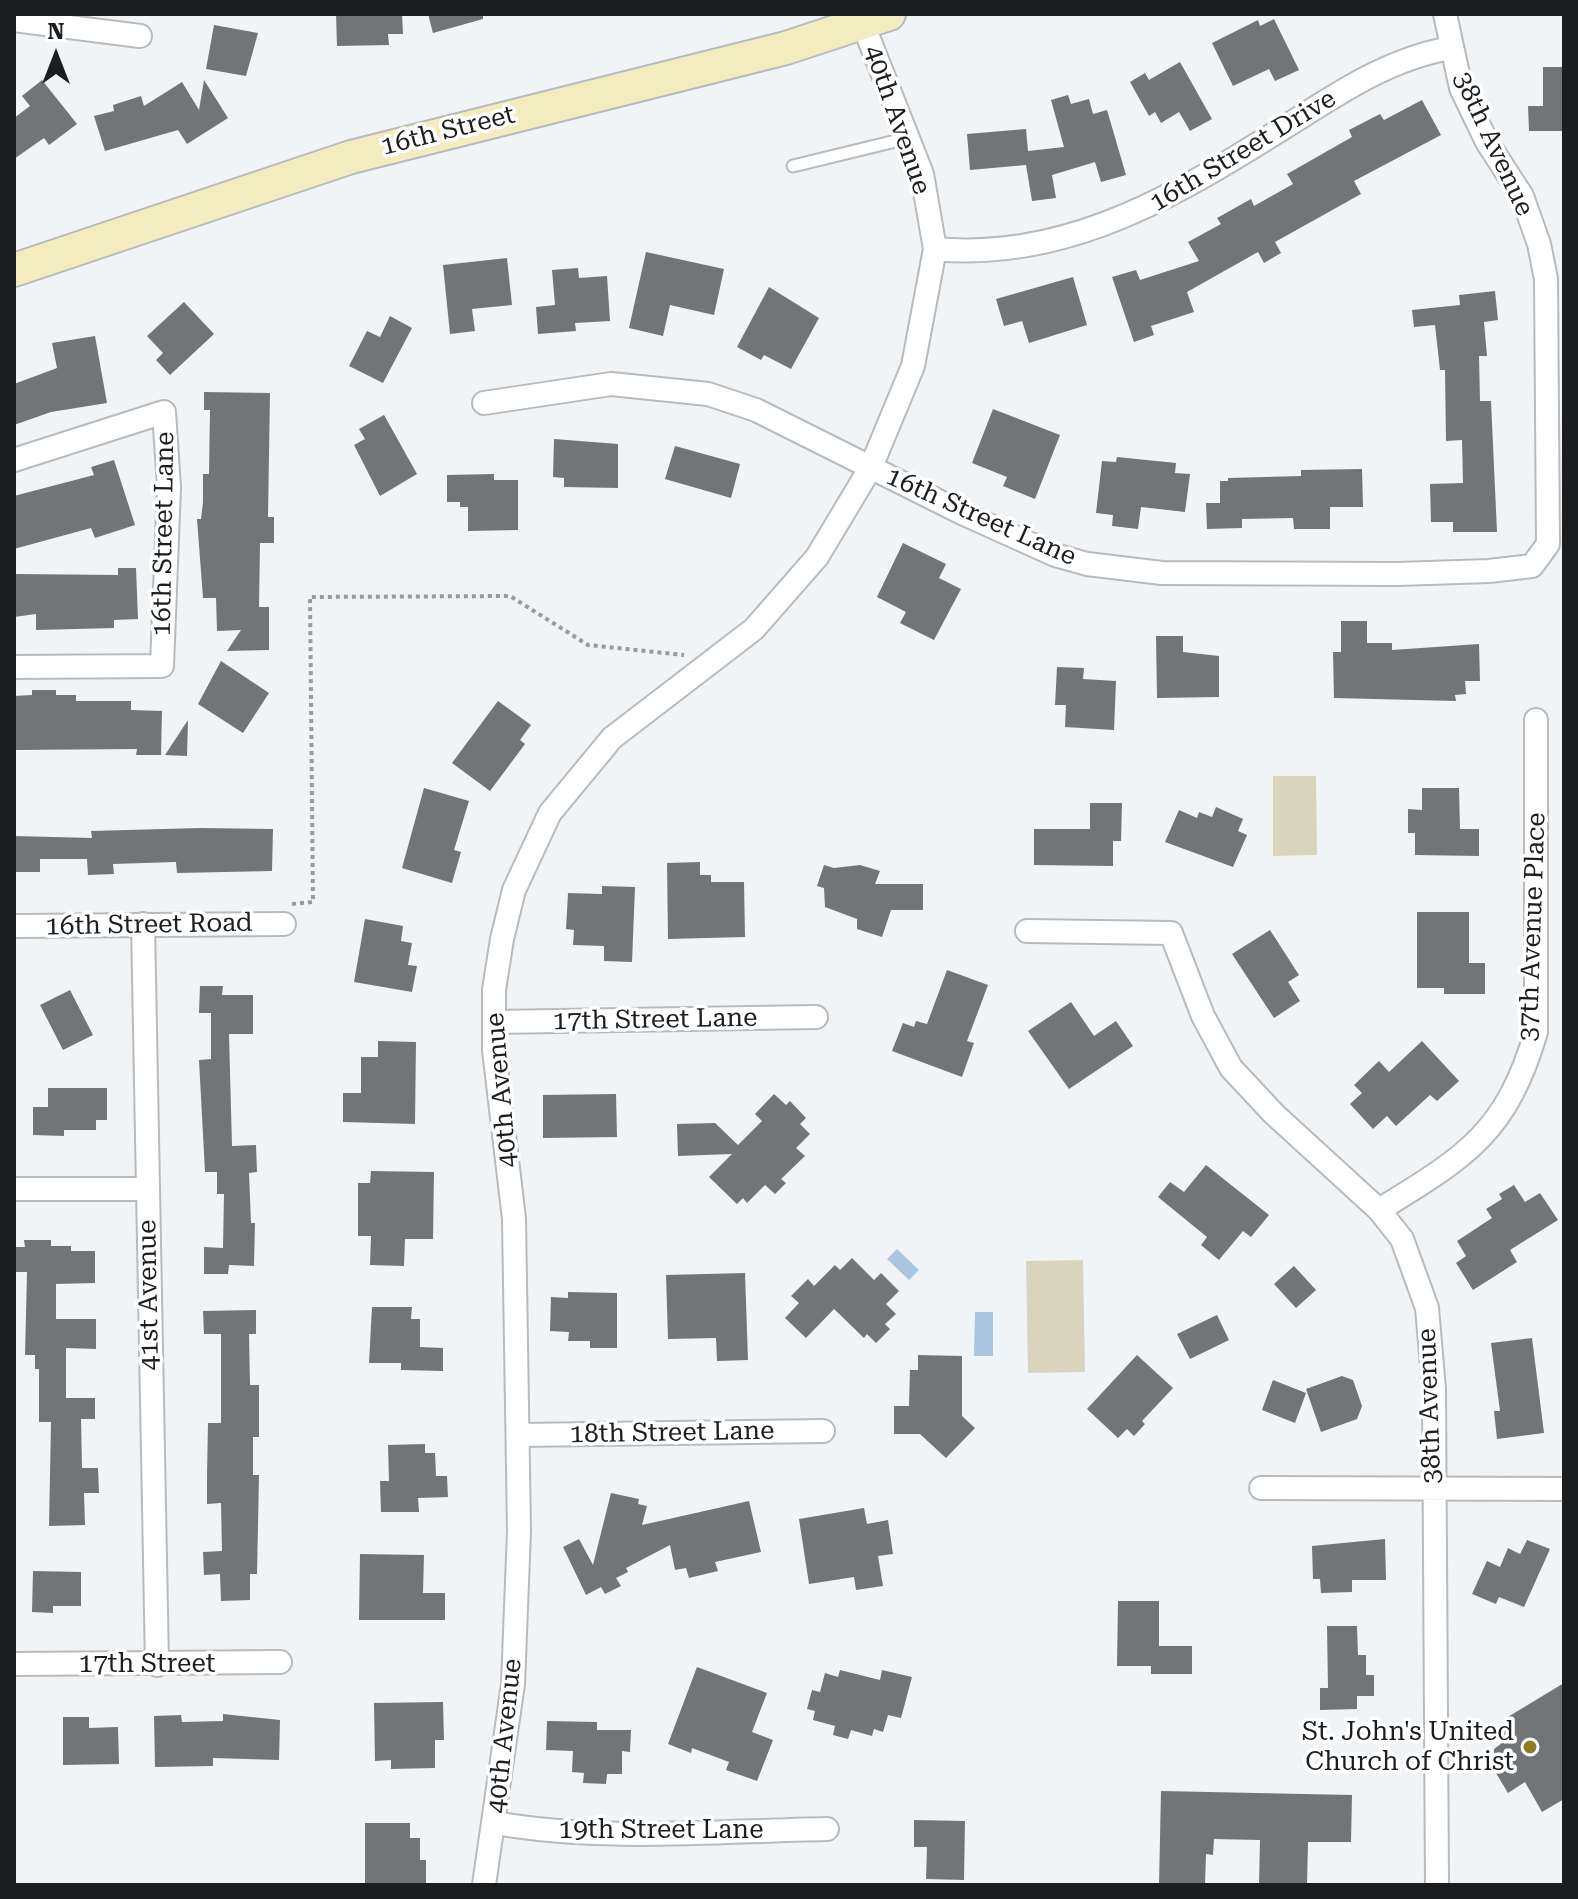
<!DOCTYPE html>
<html>
<head>
<meta charset="utf-8">
<style>
  body { margin:0 }
  #map { position:relative; width:1578px; height:1899px; overflow:hidden; background:#f1f4f7; font-family:"Roboto Serif",serif }
  canvas { display:block }
  .frame { position:absolute; inset:0; border:16px solid #1c1d1e; pointer-events:none }
  .north { position:absolute; left:16px; top:16px; width:80px; height:80px; -webkit-text-stroke:6px #fff; paint-order:stroke; rotate:0deg; font-size:22px; font-weight:700; line-height:32px; text-align:center; color:#1c1d1e }
  .north::after { content:''; display:block; margin:auto; width:28px; height:36px; background:#1c1d1e; clip-path:polygon(50% 0,100% 100%,50% 72%,0 100%) }
</style>
</head>
<body>
<div id="map">
<canvas width="1578" height="1899"></canvas>
<div class="frame"></div>
<div class="north">N</div>
</div>
<script>
const g = document.querySelector('canvas').getContext('2d');
g.lineJoin = 'round';
function fill(path, color) {
  g.fillStyle = color;
  g.fill(path, 'evenodd');
}
function trace(path, color, width, dash) {
  g.strokeStyle = color;
  g.lineWidth = width;
  g.lineCap = dash ? 'butt' : 'round';
  g.setLineDash(dash || []);
  g.stroke(path);
}
function drawText(font, color, halo, rows, align = 'center') {
  g.font = font + ' "Roboto Serif",serif';
  g.lineWidth = 7;
  g.setLineDash([]);
  g.textBaseline = 'middle';
  g.strokeStyle = halo;
  g.fillStyle = color;
  for (const [text, x, y, turn = 0] of rows) {
    g.save();
    g.translate(x, y);
    g.rotate((+turn || 0) * Math.PI / 180);
    g.textAlign = isNaN(turn) ? turn : align;
    if (halo) g.strokeText(text, 0, 0);
    g.fillText(text, 0, 0);
    g.restore();
  }
}
fill(new Path2D(`
  M1273,776H1316L1317,855L1273,856Z
  M1083,1260L1085,1372L1028,1373L1026,1261Z`), '#d9d5bd');
fill(new Path2D(`
  M897,1249L919,1270L909,1280L887,1259Z
  M975,1312H993V1356H974Z`), '#abc5df');
fill(new Path2D(`
  M336,14H402L403,34H388L389,45L337,46Z
  M428,14H483V19L433,33Z
  M1274,19L1299,70L1275,81L1269,69L1233,86L1212,43L1258,20L1260,26Z
  M214,25L258,33L246,76L206,69Z
  M1180,62L1212,119L1190,131L1179,112L1161,123L1155,112L1149,116L1130,82L1145,73L1149,80Z
  M1543,67H1564V131H1529L1528,106H1543Z
  M42,80L77,124L49,145L44,138L14,159V118L30,106L22,96Z
  M204,80L228,118L187,144L178,130L105,151L94,116L114,111L113,105L141,96L144,106L182,82L199,110Z
  M1068,95L1071,104L1089,99L1093,114L1107,110L1126,175L1101,182L1095,162L1052,175L1056,198L1032,201L1026,165L970,170L967,134L1026,129L1028,151L1064,147L1051,100Z
  M1422,100L1441,135L1354,181L1361,194L1275,242L1281,253L1264,263L1258,252L1187,292L1194,312L1151,326L1154,335L1134,342L1112,277L1136,270L1140,280L1199,261L1188,242L1221,224L1217,218L1251,199L1254,206L1293,184L1287,174L1352,137L1349,130L1380,114L1384,120Z
  M646,252L724,269L714,315L670,305L663,336L629,328Z
  M507,258L512,305L472,309L475,331L450,334L443,265Z
  M578,268L579,278L607,276L610,321L575,323L576,331L538,334L536,307L555,305L552,270Z
  M1073,277L1087,325L1029,343L1022,321L1004,326L996,299Z
  M769,287L819,318L791,369L764,355L761,360L737,347Z
  M1495,291L1498,320L1484,322L1487,356H1479L1480,401H1491L1497,532H1453V522H1431L1430,484L1463,483L1462,440L1446,441L1445,370H1440L1435,325L1414,327L1412,310L1460,305L1459,295Z
  M184,302L214,334L170,375L156,360L163,353L147,336Z
  M390,316L412,328L383,383L349,366L367,331L380,337Z
  M95,336L107,403L51,412L14,425V384L57,368L52,343Z
  M204,392L270,393L268,517H274V543H260L259,607H269V650L227,651L241,630L217,631L216,598H203L197,519H201L203,502V474H209L210,410H204Z
  M993,409L1060,435L1035,499L1003,486L1007,477L972,463Z
  M384,415L417,474L380,496L354,445L365,439L359,429Z
  M554,439L618,444V488L564,487V478L553,477Z
  M675,446L740,464L731,498L665,479Z
  M1117,457L1176,463L1175,473L1190,474L1185,512L1141,507L1138,529L1112,526L1113,515L1096,513L1102,461L1116,462Z
  M114,460L135,525L95,538L91,528L14,549V496L94,475L91,467Z
  M1362,469L1363,507H1330V529H1294L1293,518L1242,519V528L1207,529L1206,503H1220V481H1228V478L1301,476V470Z
  M494,474V480H518V530L468,531V507H460V502H447V475Z
  M903,543L946,564L939,578L961,589L934,640L900,623L906,612L877,597Z
  M118,568H136L138,619L114,620V628L36,630V614L14,617V574L118,575Z
  M1341,621H1367V643H1392V650L1479,644L1480,681H1465L1466,694L1455,695L1456,701L1334,698L1333,652H1341Z
  M1156,636H1183V652L1219,656V697L1157,698Z
  M221,661L269,693L243,733L198,704Z
  M1057,667L1084,668L1083,679L1116,681L1114,730L1065,727L1066,705H1055Z
  M32,690H56V695H76V701H131V710L162,711L161,755H136L137,749L14,750V696L32,695Z
  M498,701L531,725L520,740L525,744L490,791L452,763Z
  M188,720L187,756L165,755Z
  M424,788L469,801L454,850L461,852L452,883L402,868Z
  M1422,788H1459L1460,829H1479V856L1415,855V833H1408V809L1422,810Z
  M1090,803H1122L1121,841H1113V866L1034,865V829H1090Z
  M1216,807L1243,819L1238,831L1247,835L1233,867L1165,842L1179,810L1197,818L1199,812L1212,817Z
  M200,828L273,829L272,871L177,873L176,862L113,864L114,874L88,875L87,859H40V872H14V836L92,838L91,831Z
  M700,862V875H711V882H744L745,937L668,939L667,863Z
  M824,865L834,868L860,865L880,871L875,884H923V910H891L882,937L857,929V919L825,907L824,888L817,886Z
  M602,886L635,887L632,962L604,961V946L573,945L574,930L566,929L568,893L602,894Z
  M1417,912H1469V963H1485V994H1444V988H1417Z
  M365,919L403,926L401,941L412,943L408,965L417,966L412,992L354,982Z
  M1270,930L1299,975L1288,982L1300,1001L1274,1018L1232,954Z
  M947,970L988,985L967,1041L974,1043L962,1077L892,1051L903,1023L914,1027L916,1021L927,1024Z
  M200,986H223L222,995H253V1034H229L232,1146L256,1145L257,1172L249,1173L251,1223H255L254,1266L229,1265L228,1274H204V1247L223,1248L224,1194H217V1172H205L199,1060L211,1059V1013H199Z
  M70,990L93,1035L63,1050L40,1005Z
  M1071,1002L1094,1036L1116,1021L1133,1046L1069,1089L1028,1031Z
  M378,1041L416,1042L415,1124L343,1122V1093H361V1057H378Z
  M1422,1041L1459,1081L1437,1101L1430,1095L1396,1126L1387,1116L1373,1129L1350,1104L1362,1093L1354,1085L1379,1061L1389,1072Z
  M48,1088H107V1120H96V1130H64V1136L33,1135V1107H48Z
  M616,1094L617,1137L543,1138V1095Z
  M774,1094L786,1105L790,1101L806,1118L800,1124L810,1134L796,1148L805,1156L781,1179L786,1183L775,1194L765,1185L747,1203L743,1198L737,1204L709,1177L732,1154L678,1156L677,1124L715,1123L738,1145L762,1121L755,1114Z
  M1206,1165L1269,1215L1251,1237L1243,1231L1219,1260L1201,1245L1207,1237L1158,1197L1170,1182L1184,1192Z
  M371,1171L434,1172L433,1239H405L404,1266L370,1265L371,1236H358V1183H370Z
  M1514,1185L1525,1202L1540,1193L1558,1220L1510,1250L1517,1262L1473,1290L1456,1263L1466,1256L1457,1241L1492,1218L1486,1209L1502,1199L1499,1194Z
  M24,1240H51V1246H71V1251H95V1283L56,1284V1319H96V1349L66,1348V1398H95V1419H81L82,1468H98L99,1493H84L85,1525L49,1526L51,1422H39V1369H35V1355H25L27,1272H14V1247H25Z
  M852,1258L874,1280L881,1273L899,1291L886,1304L896,1314L885,1324L890,1329L876,1343L867,1334L864,1338L834,1309L806,1338L785,1318L799,1303L791,1296L808,1279L814,1286L835,1265L840,1270Z
  M1294,1266L1316,1290L1296,1308L1274,1284Z
  M745,1273L748,1360L717,1361L716,1338L668,1339L666,1275Z
  M568,1292L617,1293V1348H590V1341H568L569,1332L550,1331L551,1297L568,1298Z
  M372,1307H412L411,1319H420V1347L443,1348V1371L401,1370V1363H369Z
  M256,1310V1334H249L250,1385H259V1437H253V1475H259L257,1574H250V1600L221,1601L220,1574L204,1575L203,1552L222,1551L221,1503L207,1504V1476L208,1423H221V1334H204L203,1311Z
  M1217,1315L1229,1340L1190,1359L1177,1334Z
  M1532,1338L1544,1433L1497,1439L1494,1411H1500L1491,1343Z
  M918,1355L962,1356V1416L975,1428L946,1458L920,1434H894V1406H909L910,1370H918Z
  M1137,1355L1173,1388L1142,1421L1145,1424L1134,1436L1127,1429L1118,1438L1087,1409Z
  M1342,1376L1353,1380L1362,1406L1357,1419L1321,1432L1306,1389Z
  M1273,1380L1306,1393L1295,1423L1262,1410Z
  M425,1444V1453H435L436,1476H447L448,1497L418,1498L419,1512H381L380,1481H389L388,1445Z
  M611,1493L639,1499L638,1504L647,1506L642,1525L749,1501L761,1552L715,1562L718,1571L689,1578L686,1568L675,1570L670,1545L626,1568L628,1572L616,1578L621,1586L605,1594L601,1587L586,1595L563,1547L579,1539L593,1565Z
  M864,1508L867,1524L888,1520L893,1554L878,1556L883,1586L856,1590L854,1577L809,1584L799,1519Z
  M1385,1539L1386,1580H1352V1592L1321,1593L1320,1579H1313L1312,1546Z
  M1527,1540L1550,1549L1524,1607L1499,1597L1496,1604L1472,1594L1487,1561L1500,1567L1508,1548L1520,1554Z
  M360,1554L424,1555L423,1593H445V1620H359Z
  M33,1571L81,1572V1606H53V1613L32,1612Z
  M1118,1601H1159V1646H1192V1674H1151V1666H1117Z
  M1327,1626H1357L1358,1655H1366V1675H1374V1696H1357V1709L1320,1710V1688H1328Z
  M697,1667L767,1693L752,1732L773,1740L757,1781L726,1770L729,1762L692,1748L691,1753L668,1744Z
  M840,1670L880,1680L882,1670L912,1677L901,1718L888,1715L883,1732L874,1729L872,1736L851,1730L848,1739L833,1735L835,1726L813,1720L815,1711L807,1709L812,1690L820,1692L825,1673L838,1677Z
  M1564,1683V1799L1542,1812L1525,1782L1508,1793L1490,1763L1494,1760V1749L1502,1743L1497,1732L1505,1728L1506,1718Z
  M443,1702L444,1740H435V1768L391,1769V1760L375,1761L374,1703Z
  M223,1714L280,1720L279,1760L213,1758V1766L155,1767L154,1716L181,1715L182,1722L223,1721Z
  M63,1717H89V1728L118,1727L119,1764L63,1765Z
  M547,1721L597,1722V1730H631L630,1752L622,1751V1774H607L606,1784L583,1783L584,1773L572,1772L573,1751L546,1750Z
  M1161,1791L1352,1795L1351,1842H1308L1307,1885H1259L1260,1840L1214,1839L1213,1855L1206,1854L1205,1885H1159Z
  M914,1820L965,1821L964,1880L926,1879L927,1847H914Z
  M365,1823H410V1838H420V1860H426V1885H365Z`), '#727577');
const lane = new Path2D(`
  M793,166L908,138`);
const street = new Path2D(`
  M14,20L140,36
  M935,249C1070,262 1183,191 1293,122C1343,90 1392,58 1451,48
  M484,403L611,384L708,394L756,410L962,513L1055,555L1087,564L1162,573L1397,574L1489,571L1532,566L1548,544L1546,279L1539,244L1522,196L1487,142L1461,88L1445,14
  M14,460L164,412L169,487L162,666L14,667
  M143,924L157,1665
  M14,926L284,924
  M1027,931L1171,933L1203,1016L1231,1068L1274,1114L1379,1210L1402,1239L1427,1308L1434,1389L1437,1885
  M494,1022L816,1017
  M14,1189H147
  M1379,1210C1465,1157 1506,1134 1536,1032V720
  M520,1435L823,1431
  M1261,1488L1564,1489
  M14,1664L280,1662
  M495,1823C604,1842 717,1831 827,1829
  M484,1885L513,1684L519,1531L514,1219L494,1050V990L502,939L514,890L550,813L612,738L754,629L817,557L871,467L913,366L935,249L922,174L863,24`);
const secondary = new Path2D(`
  M14,270L351,157L786,48L889,14`);
trace(lane, '#b8bbbe', 15);
trace(street, '#b8bbbe', 26);
trace(secondary, '#b8bbbe', 36);
trace(new Path2D(`
  M292,904L313,902L310,597L510,596L588,645L684,655`), '#989a9c', 4, [4, 4]);
trace(lane, '#fff', 11);
trace(street, '#fff', 22);
trace(secondary, '#f3ecbe', 32);
for (const [x, y, r, color] of [
  [1530,1747,8,"#8c7e25"]
]) {
  const dot = new Path2D();
  dot.arc(x, y, r, 0, 2 * Math.PI);
  g.fillStyle = color;
  g.fill(dot);
  trace(dot, '#fff', 3);
}
drawText('26px', '#1c1d1e', '#fff', [
  ["40th Avenue",897,120,71],
  ["16th Street",448,131,-14],
  ["38th Avenue",1493,144,65],
  ["16th Street Drive",1243,151,-31],
  ["16th Street Lane",981,517,24],
  ["16th Street Lane",164,534,-89],
  ["16th Street Road",149,925,-1],
  ["37th Avenue Place",1533,927,-88],
  ["17th Street Lane",655,1020,-1],
  ["40th Avenue",502,1090,-95],
  ["41st Avenue",149,1295,-91],
  ["38th Avenue",1430,1406,-92],
  ["18th Street Lane",672,1433,-1],
  ["17th Street",147,1664],
  ["40th Avenue",505,1736,-84],
  ["19th Street Lane",661,1830]
]);
drawText('26px', '#1c1d1e', '#fff', [
  ["St. John's United",1514,1732],
  ["Church of Christ",1514,1762]
], 'right');
</script>
</body>
</html>
